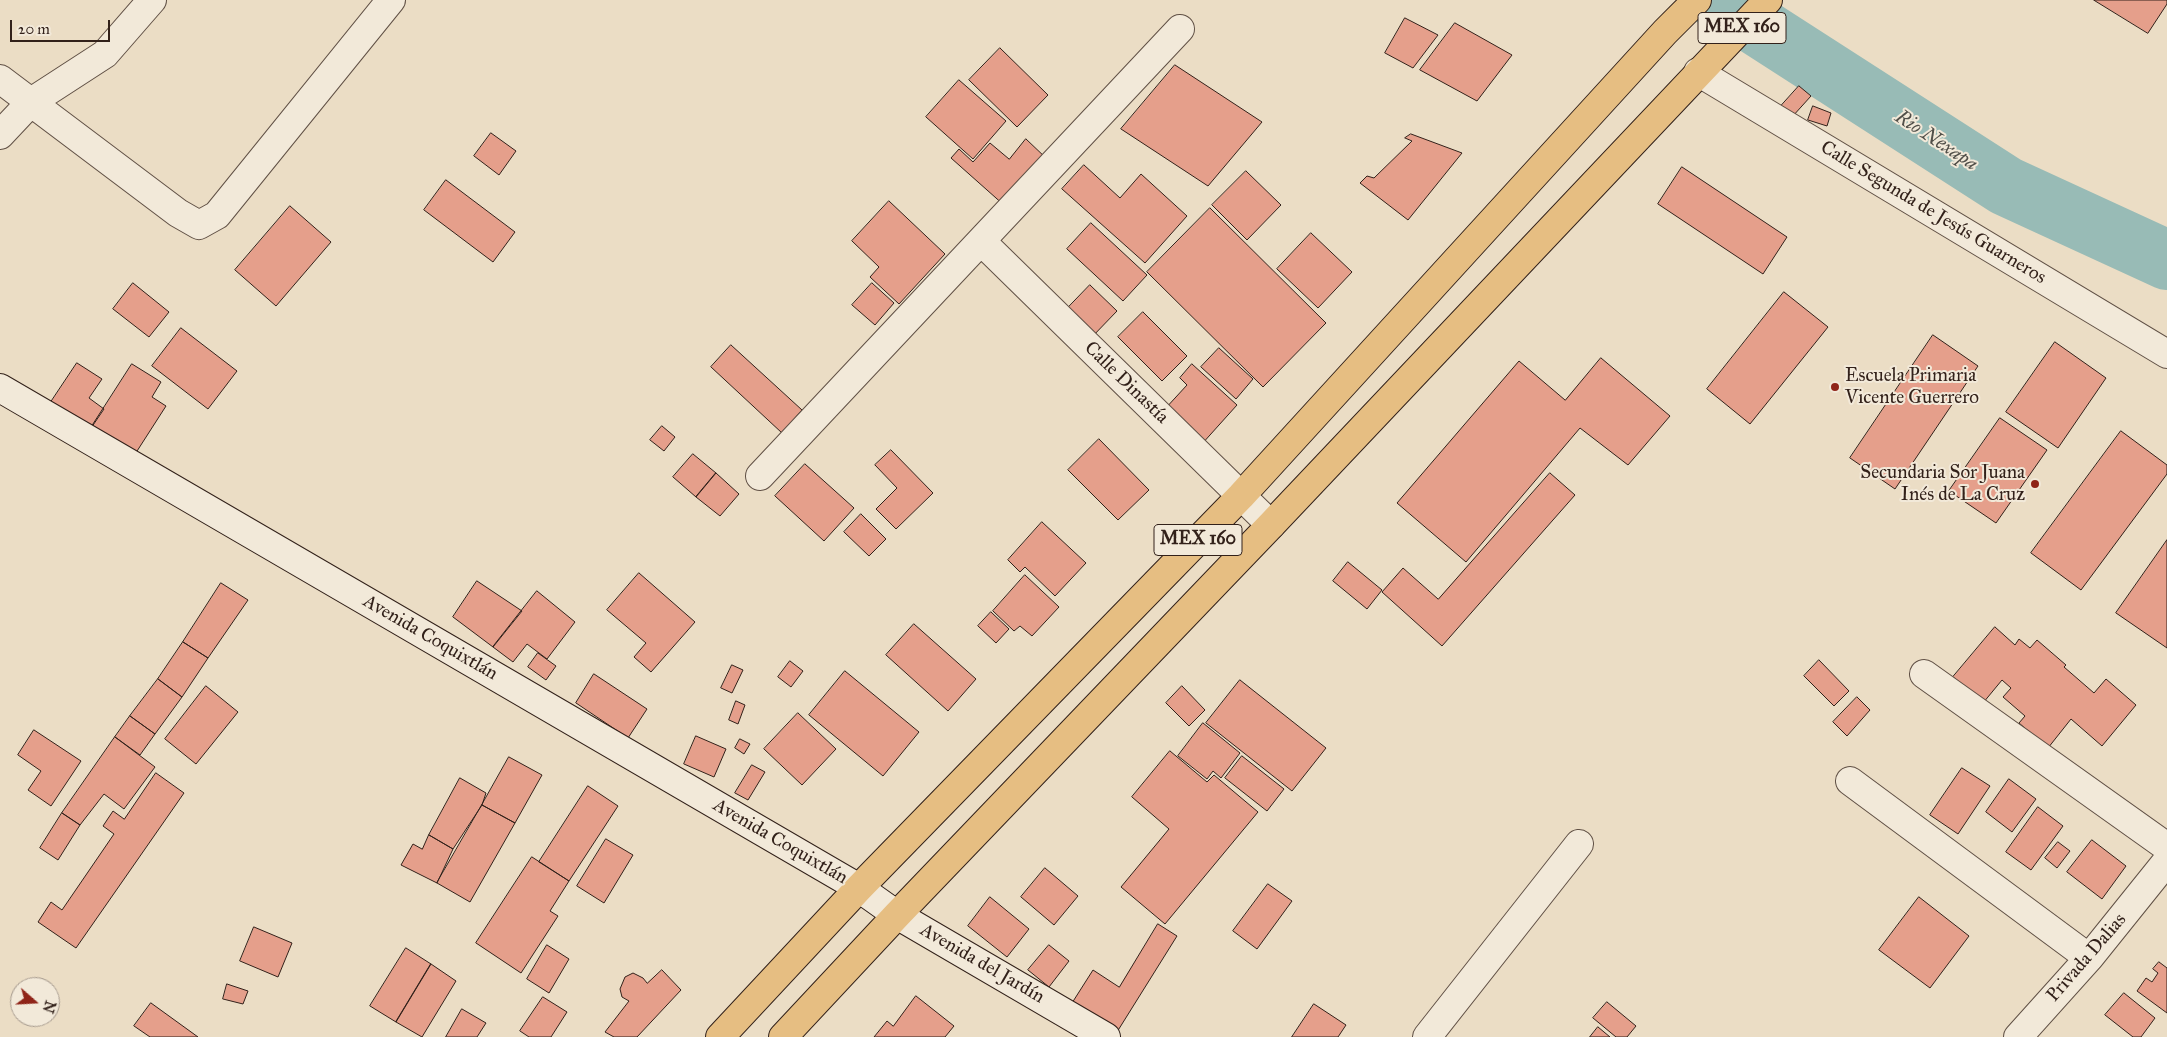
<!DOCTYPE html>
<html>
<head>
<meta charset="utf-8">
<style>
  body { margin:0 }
  #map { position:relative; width:2167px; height:1037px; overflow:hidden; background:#ebddc5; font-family:"IM FELL Great Primer",serif }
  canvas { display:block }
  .north { position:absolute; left:10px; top:977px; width:50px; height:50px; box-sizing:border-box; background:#f2e9d9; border:1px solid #a5998d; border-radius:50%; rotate:109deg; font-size:14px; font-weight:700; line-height:20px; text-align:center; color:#32211a }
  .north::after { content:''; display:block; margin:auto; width:18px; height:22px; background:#8f2418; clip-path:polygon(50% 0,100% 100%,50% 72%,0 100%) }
  .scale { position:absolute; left:10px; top:20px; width:100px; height:22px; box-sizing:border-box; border:2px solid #32211a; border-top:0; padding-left:6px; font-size:15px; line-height:18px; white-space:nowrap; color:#32211a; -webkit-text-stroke:4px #f2e9d9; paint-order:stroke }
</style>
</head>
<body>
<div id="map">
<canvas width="2167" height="1037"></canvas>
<div class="north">N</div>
<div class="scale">20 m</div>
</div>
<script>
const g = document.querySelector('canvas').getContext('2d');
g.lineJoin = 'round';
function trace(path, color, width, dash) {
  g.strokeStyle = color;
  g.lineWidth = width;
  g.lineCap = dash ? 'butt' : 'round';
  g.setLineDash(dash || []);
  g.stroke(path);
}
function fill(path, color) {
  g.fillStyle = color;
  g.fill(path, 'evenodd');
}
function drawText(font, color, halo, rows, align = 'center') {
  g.font = font + ' "IM FELL Great Primer",serif';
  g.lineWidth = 4;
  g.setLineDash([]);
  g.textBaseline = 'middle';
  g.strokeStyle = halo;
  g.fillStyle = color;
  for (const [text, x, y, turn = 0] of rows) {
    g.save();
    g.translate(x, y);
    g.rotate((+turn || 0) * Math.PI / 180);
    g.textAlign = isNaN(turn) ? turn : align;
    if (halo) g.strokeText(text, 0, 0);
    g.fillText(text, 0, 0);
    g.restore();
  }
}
trace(new Path2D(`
  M1717,0L2006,186L2167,260`), '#98bbb6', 60);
const building = new Path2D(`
  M2094,0H2167V4L2148,33Z
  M1405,18L1438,35L1413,68L1385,53Z
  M1455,23L1512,55L1477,101L1420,70Z
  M1000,48L1048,95L1017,127L969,80Z
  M1175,65L1262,122L1208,186L1121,129Z
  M959,80L1006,121L973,159L926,117Z
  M1799,86L1811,96L1792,117L1781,106Z
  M1813,106L1831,113L1827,126L1808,120Z
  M491,133L516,151L499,175L474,156Z
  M1411,134L1462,153L1408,220L1360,183L1367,176L1374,178L1412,141L1405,138Z
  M1026,139L1047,159L1005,206L951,158L959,149L973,162L990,143L1009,159Z
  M1084,165L1120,198L1141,174L1187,216L1145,263L1062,189Z
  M1682,167L1787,237L1763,274L1658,204Z
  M1246,171L1281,205L1247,240L1212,205Z
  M446,180L515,232L493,262L424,210Z
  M889,201L945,254L899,304L870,277L879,267L852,241Z
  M290,206L331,242L276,306L235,270Z
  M1210,208L1326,323L1263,387L1147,272Z
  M1091,223L1147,275L1123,301L1067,249Z
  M1311,233L1352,272L1318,308L1277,269Z
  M133,283L169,312L149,337L113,309Z
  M872,283L894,303L875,325L852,305Z
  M1090,285L1117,311L1090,339L1063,313Z
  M1784,292L1828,327L1750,424L1707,389Z
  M1143,312L1187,356L1162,381L1118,337Z
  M181,328L237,371L208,409L152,366Z
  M1933,335L1978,366L1895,489L1850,458Z
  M2055,342L2106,378L2058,448L2006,412Z
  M731,345L802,410L782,433L711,367Z
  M1219,348L1253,379L1236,399L1201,367Z
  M1601,358L1670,416L1628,465L1580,428L1466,562L1397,503L1519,361L1565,400Z
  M77,363L102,379L89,398L104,409L87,434L47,408Z
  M132,364L161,382L152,397L166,406L130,462L87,434Z
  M1192,364L1237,405L1201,445L1164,410L1187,385L1180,378Z
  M2000,418L2047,450L1996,523L1949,491Z
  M662,426L675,437L664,451L650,440Z
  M2121,431L2167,465V474L2081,590L2031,553Z
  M1099,439L1149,490L1118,520L1068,470Z
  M891,450L933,493L896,529L876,509L897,488L875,465Z
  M693,454L716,473L696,497L673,477Z
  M805,464L854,508L824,541L775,496Z
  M716,473L739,494L720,516L696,497Z
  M1550,473L1575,495L1442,646L1382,592L1403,568L1438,599Z
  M861,514L886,539L869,556L844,532Z
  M1042,522L1086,563L1055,596L1025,567L1020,572L1008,560Z
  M2167,540V648L2116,613Z
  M1348,562L1382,590L1367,609L1333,581Z
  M639,573L695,622L651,672L634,657L646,643L607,610Z
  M1025,575L1059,607L1032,636L1020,626L1014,631L993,611Z
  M477,581L522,611L493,647L453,617Z
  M221,583L248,600L208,658L183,642Z
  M537,591L575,622L547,659L527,644L513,662L493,647Z
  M991,612L1009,629L996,643L978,626Z
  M914,624L976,679L948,711L886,655Z
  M1995,627L2015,645L2019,639L2030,648L2037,640L2066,665L2064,667L2094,693L2106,679L2136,705L2102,746L2071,719L2048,748L2019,723L2025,716L2003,697L2011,688L2002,680L1983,703L1953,677Z
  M183,642L208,658L182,697L158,679Z
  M538,653L556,666L546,680L528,667Z
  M1819,660L1849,691L1834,706L1804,676Z
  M790,661L803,671L791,687L778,677Z
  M732,665L743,670L732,693L721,688Z
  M845,671L919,732L883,776L809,715Z
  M594,674L647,709L628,738L576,703Z
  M158,679L182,697L155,734L130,716Z
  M1240,680L1326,748L1292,791L1206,723Z
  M206,686L238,712L196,764L165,739Z
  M1182,686L1205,710L1189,726L1166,703Z
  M1857,697L1870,710L1847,736L1833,722Z
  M736,701L745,705L738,724L729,720Z
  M798,713L836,749L802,785L764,749Z
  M130,716L155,734L140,755L115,737Z
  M1203,723L1240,753L1221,778L1213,771L1207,779L1178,756Z
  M34,730L81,761L51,806L28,790L41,771L18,755Z
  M696,736L726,749L714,777L684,764Z
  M115,737L155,767L124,809L104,794L80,825L62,813Z
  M740,739L750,744L744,754L735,748Z
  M1170,751L1207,782L1214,775L1258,812L1165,924L1121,887L1169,829L1132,797Z
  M1242,756L1284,789L1267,811L1225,778Z
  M509,757L542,775L515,823L482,805Z
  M752,765L765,772L748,800L735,793Z
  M1962,768L1990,786L1958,834L1930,815Z
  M156,773L184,793L76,948L38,922L51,902L62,910L114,834L103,826L113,811L124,819Z
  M460,778L486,793L482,805L453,849L429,835Z
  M2009,779L2036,799L2012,832L1986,812Z
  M588,786L618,806L569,881L539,862Z
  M482,805L515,823L470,902L437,883Z
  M2038,807L2063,826L2031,870L2006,852Z
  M62,813L80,825L58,860L40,848Z
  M429,835L453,849L437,883L401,865L413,844L422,849Z
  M606,839L633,855L604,903L577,886Z
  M2092,840L2126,866L2102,899L2067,872Z
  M2058,842L2070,851L2057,868L2045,858Z
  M532,857L569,881L550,911L558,916L521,973L476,943Z
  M1045,868L1078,896L1054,925L1021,897Z
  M1268,884L1292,901L1257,949L1233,931Z
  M990,897L1029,929L1007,957L968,926Z
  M1919,897L1969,936L1930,988L1879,950Z
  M1158,924L1177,936L1117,1032L1072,1003L1093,970L1119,987Z
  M254,927L292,943L278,977L240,961Z
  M547,945L569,959L549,993L527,979Z
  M1049,945L1069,961L1049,987L1028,970Z
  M406,948L431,964L396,1022L370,1006Z
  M2159,962L2167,968V1013L2137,991L2146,978L2152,982L2158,973L2153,969Z
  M431,964L456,981L422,1037L396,1022Z
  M662,970L681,990L637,1037H614L605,1032L629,1001L622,997L620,989L625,977L633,973L643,978L647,983Z
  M227,984L248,991L243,1004L223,999Z
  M2124,993L2155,1018L2141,1037H2133L2105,1015Z
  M916,996L954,1026L945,1037H874L887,1021L893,1026Z
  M543,997L567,1012L551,1037H529L520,1031Z
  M1607,1002L1636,1026L1627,1037H1616L1593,1018Z
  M151,1003L198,1037H150L134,1026Z
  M1314,1004L1346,1025L1338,1037H1292Z
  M462,1009L486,1023L477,1037H446Z
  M1598,1027L1610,1037H1590Z`);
fill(building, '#e59f8b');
trace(building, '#32211a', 1);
const street = new Path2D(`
  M1698,72L2167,354
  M0,79L178,213L199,225L217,215L391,0
  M0,135L31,102L105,54L152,0
  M981,241L1271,525
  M760,476L1180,29
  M1924,674L2167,847
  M1850,781L2089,958
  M1427,1037L1579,844
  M2018,1037L2089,958L2167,861`);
const secondary = new Path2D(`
  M0,388L859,888L897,915L1106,1037`);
const primary = new Path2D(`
  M720,1037L859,888L1241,496L1665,32L1697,0
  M783,1037L897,915L1271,525L1768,0`);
trace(street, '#605045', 30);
trace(secondary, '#32211a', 30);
trace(primary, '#32211a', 30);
trace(street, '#f2e9d9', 28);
trace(secondary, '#f2e9d9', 28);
trace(primary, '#e6be82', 28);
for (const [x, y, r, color] of [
  [1835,387,5,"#8f2418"],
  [2035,484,5,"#8f2418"]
]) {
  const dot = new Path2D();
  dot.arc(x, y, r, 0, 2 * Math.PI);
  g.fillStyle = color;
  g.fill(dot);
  trace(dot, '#f2e9d9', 2);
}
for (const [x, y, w] of [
  [1742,28,88],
  [1198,540,88]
]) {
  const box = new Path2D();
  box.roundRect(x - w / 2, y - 15.5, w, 31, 4);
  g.fillStyle = '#f2e9d9';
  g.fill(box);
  trace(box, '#32211a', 1);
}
drawText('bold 18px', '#32211a', null, [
  ["MEX 160",1742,28],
  ["MEX 160",1198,540]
]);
drawText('19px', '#32211a', '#f2e9d9', [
  ["Calle Segunda de Jesús Guarneros",1933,213,31],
  ["Calle Dinastía",1126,383,44],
  ["Avenida Coquixtlán",430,638,30],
  ["Avenida Coquixtlán",780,842,30],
  ["Privada Dalias",2087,958,-49],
  ["Avenida del Jardín",982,964,30]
]);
drawText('19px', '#32211a', '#f2e9d9', [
  ["Escuela Primaria",1845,376],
  ["Vicente Guerrero",1845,398],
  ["Secundaria Sor Juana",2025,473,"right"],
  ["Inés de La Cruz",2025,495,"right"]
], 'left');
drawText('italic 20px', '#514f49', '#f2e9d9', [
  ["Rio Nexapa",1936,141,33]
]);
</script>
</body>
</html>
